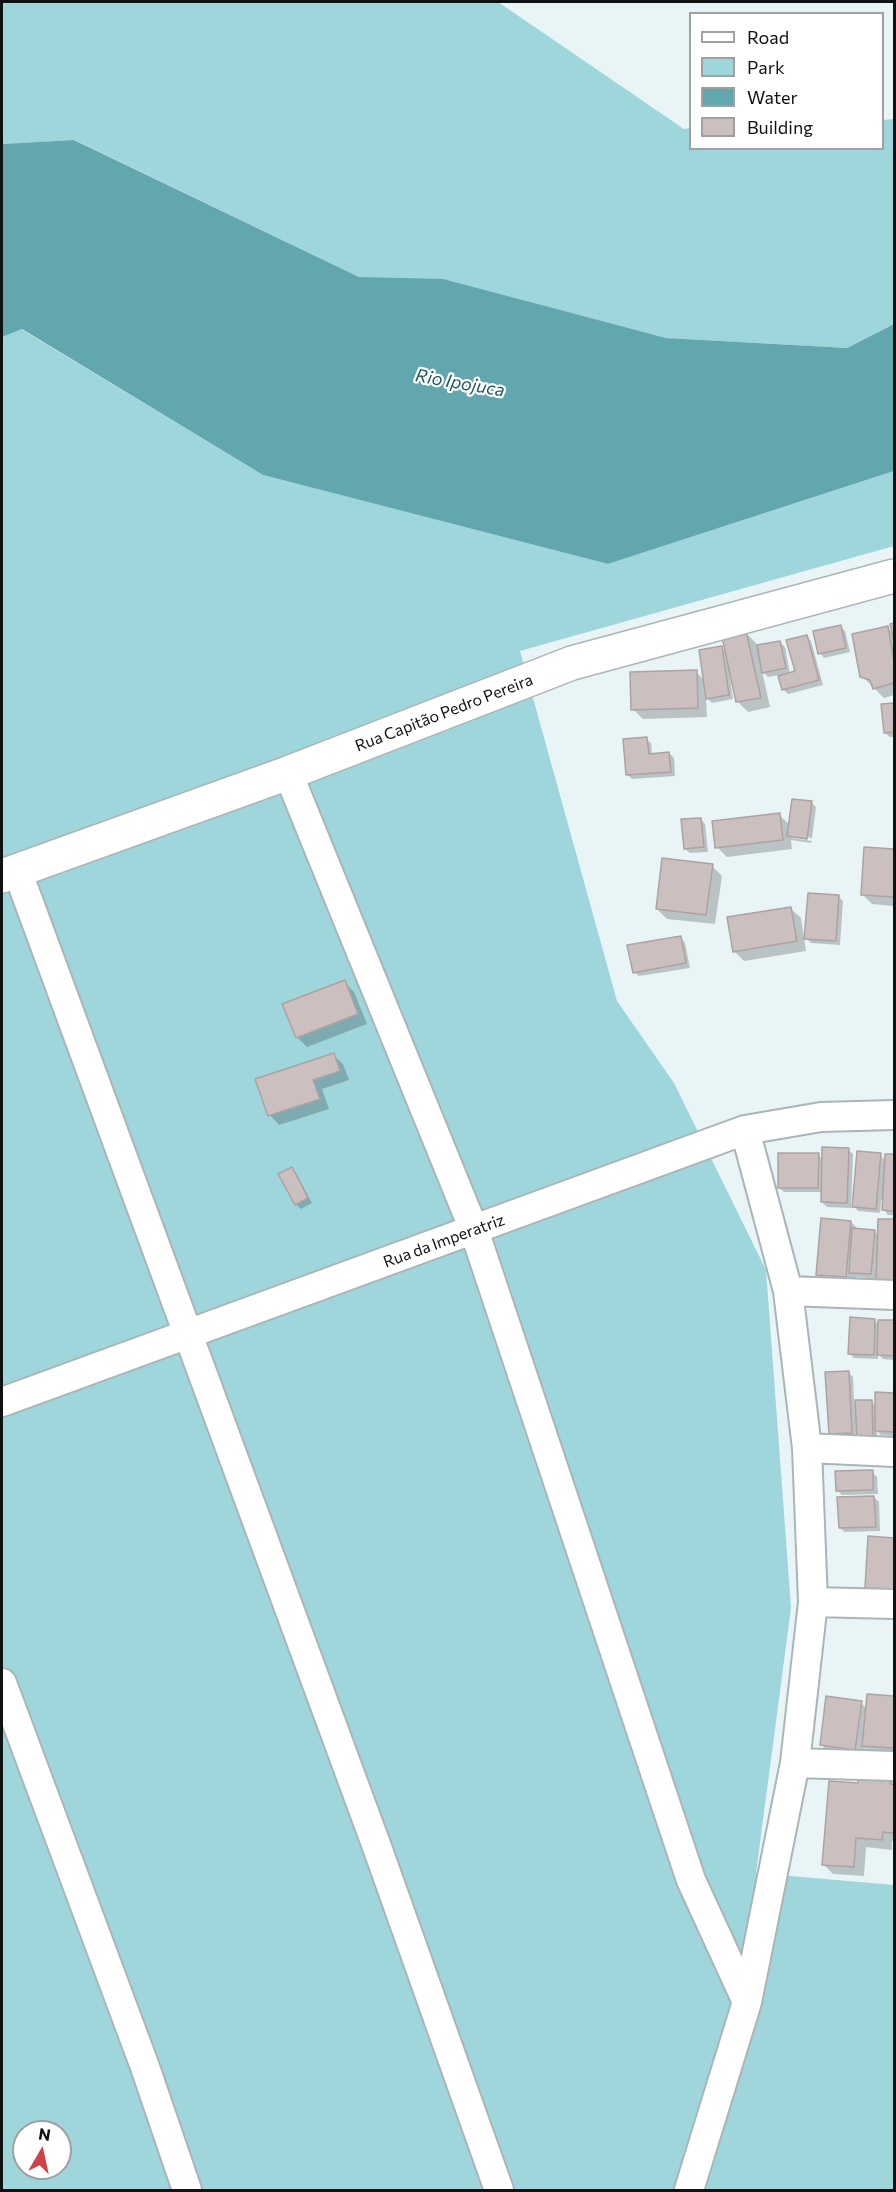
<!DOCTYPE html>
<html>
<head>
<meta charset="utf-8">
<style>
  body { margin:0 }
  #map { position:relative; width:896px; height:2192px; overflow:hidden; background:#e8f4f6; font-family:Commissioner,sans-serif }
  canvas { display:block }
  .frame { position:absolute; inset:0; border:3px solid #0e1213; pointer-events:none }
  .legend { position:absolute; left:689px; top:12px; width:195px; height:138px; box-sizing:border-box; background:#fff; border:2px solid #9fa0a1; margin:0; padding:8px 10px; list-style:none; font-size:18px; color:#0e1213 }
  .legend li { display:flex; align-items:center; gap:12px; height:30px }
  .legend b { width:30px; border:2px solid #9fa0a1 }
  .north { position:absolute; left:12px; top:2120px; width:60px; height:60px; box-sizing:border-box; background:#fff; border:2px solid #9fa0a1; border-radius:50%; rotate:9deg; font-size:16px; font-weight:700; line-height:24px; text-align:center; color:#0e1213 }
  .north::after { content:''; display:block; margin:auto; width:21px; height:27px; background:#d04049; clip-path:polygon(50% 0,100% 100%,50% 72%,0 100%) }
</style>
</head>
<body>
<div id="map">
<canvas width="896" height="2192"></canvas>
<div class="frame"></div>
<ul class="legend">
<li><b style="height:8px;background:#fff"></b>Road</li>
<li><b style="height:16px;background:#9ed6dc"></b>Park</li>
<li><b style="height:16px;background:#63a7ae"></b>Water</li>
<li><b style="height:16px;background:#cbc0bf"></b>Building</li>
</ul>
<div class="north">N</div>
</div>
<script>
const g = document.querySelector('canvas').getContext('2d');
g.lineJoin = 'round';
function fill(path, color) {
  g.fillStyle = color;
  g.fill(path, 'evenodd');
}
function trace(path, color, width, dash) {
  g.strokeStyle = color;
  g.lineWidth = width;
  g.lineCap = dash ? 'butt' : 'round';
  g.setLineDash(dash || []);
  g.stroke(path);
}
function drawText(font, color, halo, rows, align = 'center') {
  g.font = font + ' Commissioner,sans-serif';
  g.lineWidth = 4.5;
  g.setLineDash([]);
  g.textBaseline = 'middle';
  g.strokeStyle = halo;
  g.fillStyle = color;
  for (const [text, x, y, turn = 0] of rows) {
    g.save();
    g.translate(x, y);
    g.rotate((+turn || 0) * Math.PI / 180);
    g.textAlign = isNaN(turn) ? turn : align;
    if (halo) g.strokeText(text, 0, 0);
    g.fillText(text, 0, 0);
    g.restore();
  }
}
fill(new Path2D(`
  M2,2H498L684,129L690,128V148H882L883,120L894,119V324L847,348L666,338L480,290L359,277L75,140L2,144Z
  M21,329L263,475L608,564L894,471V546L520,651L617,1001L674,1083L766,1270L791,1608L756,1873L894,1885V2190H2V337ZM24,2132H60V2168H24Z`), '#9ed6dc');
fill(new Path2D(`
  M74,140L359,277L443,279L666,338L847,348L894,324V471L608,564L263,475L22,329L2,337V144Z`), '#63a7ae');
fill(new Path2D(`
  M892,625H894V695L884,698L862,676L888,628L894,635Z
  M840,627L845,631L850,652L824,658L820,653Z
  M746,633L756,643L757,646L780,642L785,647L790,674L797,672L807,636L811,641L823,685L788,694L783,689L779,675L768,677L762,671L770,707L748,712L738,702L733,678H730L733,699L712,703L706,697L707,717L643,719L633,709L696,672L705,681L722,648L728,654Z
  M894,704V737H890L885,733L882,705Z
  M646,739L651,743L652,755L669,753L674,758L675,776L632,779L627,774Z
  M811,802L816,807L812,838L792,835V838L812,841L811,843L791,840L792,849L727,857L717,847L779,815L790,825Z
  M701,819L705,824L708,852L690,853L685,849Z
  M865,849L894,851V906L872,904L862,894Z
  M712,866L722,876L715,924L667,919L657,909Z
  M839,897L843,901L840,945L811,943L806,938Z
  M791,909L801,918L806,951L744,961L734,951Z
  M681,938L685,943L690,968L639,976L634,972Z
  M344,982L354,992L367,1024L307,1047L297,1037Z
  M333,1055L343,1064L349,1080L322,1089L329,1109L279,1125L270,1115Z
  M848,1150L853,1154L851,1208L827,1207L822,1202V1192H784L779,1188L818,1155L823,1160Z
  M880,1155L886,1161V1155L894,1156V1215H888L884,1210V1200H881L880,1213L858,1211L854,1206Z
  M292,1169L296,1173L312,1203L301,1209L296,1204Z
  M880,1220L894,1221V1290L888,1289L878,1279L856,1277L855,1286L827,1284L817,1274L851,1222L859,1230L874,1231L879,1236Z
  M874,1320L879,1325V1321L894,1322V1360L883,1359L878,1354V1359L854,1358L849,1353Z
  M848,1372L853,1377L854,1402L871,1401L877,1407V1394H894V1436L881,1435L877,1431V1441L835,1438L830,1433Z
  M872,1472L877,1477L878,1494L842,1495L837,1490Z
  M874,1497L879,1502L880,1531L845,1532L840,1528Z
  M869,1538L894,1539V1598L877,1597L867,1587Z
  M868,1696L894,1698V1757L874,1755L866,1748L865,1759L831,1755L822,1745L861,1703L867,1709Z
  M891,1776L894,1780V1841H892V1850L866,1847L864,1876L833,1874L823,1864L859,1785Z`), '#0003');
const building = new Path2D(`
  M894,623V642L890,624Z
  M841,625L846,648L818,654L813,631Z
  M888,626L894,661V683L873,689L870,680L860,677L852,634Z
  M746,631L761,698L736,702L722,637Z
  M807,635L819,680L782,690L778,676L795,671L786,640Z
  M780,641L786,668L762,673L757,645Z
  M722,646L729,695L706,699L699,650Z
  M697,670L698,708L631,710L630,672Z
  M894,703V732L884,733L881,704Z
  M647,737L649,754L669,752L671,772L626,775L623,739Z
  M792,799L812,801L807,839L787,836Z
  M780,813L783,840L715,848L712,821Z
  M701,818L704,847L684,849L681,819Z
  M864,847L894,849V897L861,895Z
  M662,858L713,864L706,915L656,909Z
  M808,893L839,895L836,941L804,939Z
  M791,907L797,941L733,952L727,917Z
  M681,936L686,963L633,973L627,945Z
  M345,980L358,1014L296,1038L282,1004Z
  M334,1053L340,1071L313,1080L320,1099L268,1116L255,1079Z
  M822,1147L849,1148L847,1203L821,1202Z
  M857,1151L881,1153L876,1209L852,1207Z
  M778,1153H819L818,1188H778Z
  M885,1154H894V1211L882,1210Z
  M292,1167L308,1198L295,1205L278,1174Z
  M821,1218L851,1221L846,1277L816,1275Z
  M878,1219H894V1281L876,1280Z
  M852,1228L875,1230L871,1274L849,1273Z
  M850,1317L875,1319L874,1355L848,1354Z
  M878,1320H894V1356L877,1355Z
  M849,1371L852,1433L829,1434L825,1372Z
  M875,1392L894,1393V1432L875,1431Z
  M855,1400H872L873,1437L857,1438Z
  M873,1470V1490L836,1491L835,1471Z
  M874,1496L876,1527L839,1528L837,1497Z
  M868,1536L894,1538V1589L865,1588Z
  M867,1694L894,1696V1756H891L892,1748L862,1746Z
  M826,1696L862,1701L855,1750L820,1745Z
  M859,1772L891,1775L890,1784L894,1785V1833L883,1832L882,1840L856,1838L854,1867L822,1865L829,1781L858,1783Z`);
fill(building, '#cbc0bf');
trace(building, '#ada2a1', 1.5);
const minor = new Path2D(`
  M288,773L474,1230L691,1880L747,2002
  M17,870L377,1847L499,2190
  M788,1291L894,1295
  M2,1402L745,1130L821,1117L894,1115
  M807,1448L894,1452
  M813,1602L894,1604
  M2,1683L145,2067L187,2190
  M795,1763L894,1766
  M689,2190L747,2002L795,1763L813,1602L807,1448L788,1291L745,1130`);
const tertiary = new Path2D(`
  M2,876L288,773L572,663L894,576`);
trace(minor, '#a9b5b6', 32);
trace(tertiary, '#a9b5b6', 36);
trace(minor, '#fff', 28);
trace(tertiary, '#fff', 33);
drawText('16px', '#0e1213', '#fff', [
  ["Rua Capitão Pedro Pereira",444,713,-21],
  ["Rua da Imperatriz",444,1241,-20]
]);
drawText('italic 18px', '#1d585d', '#fff', [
  ["Rio Ipojuca",460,383,10]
]);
</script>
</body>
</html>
